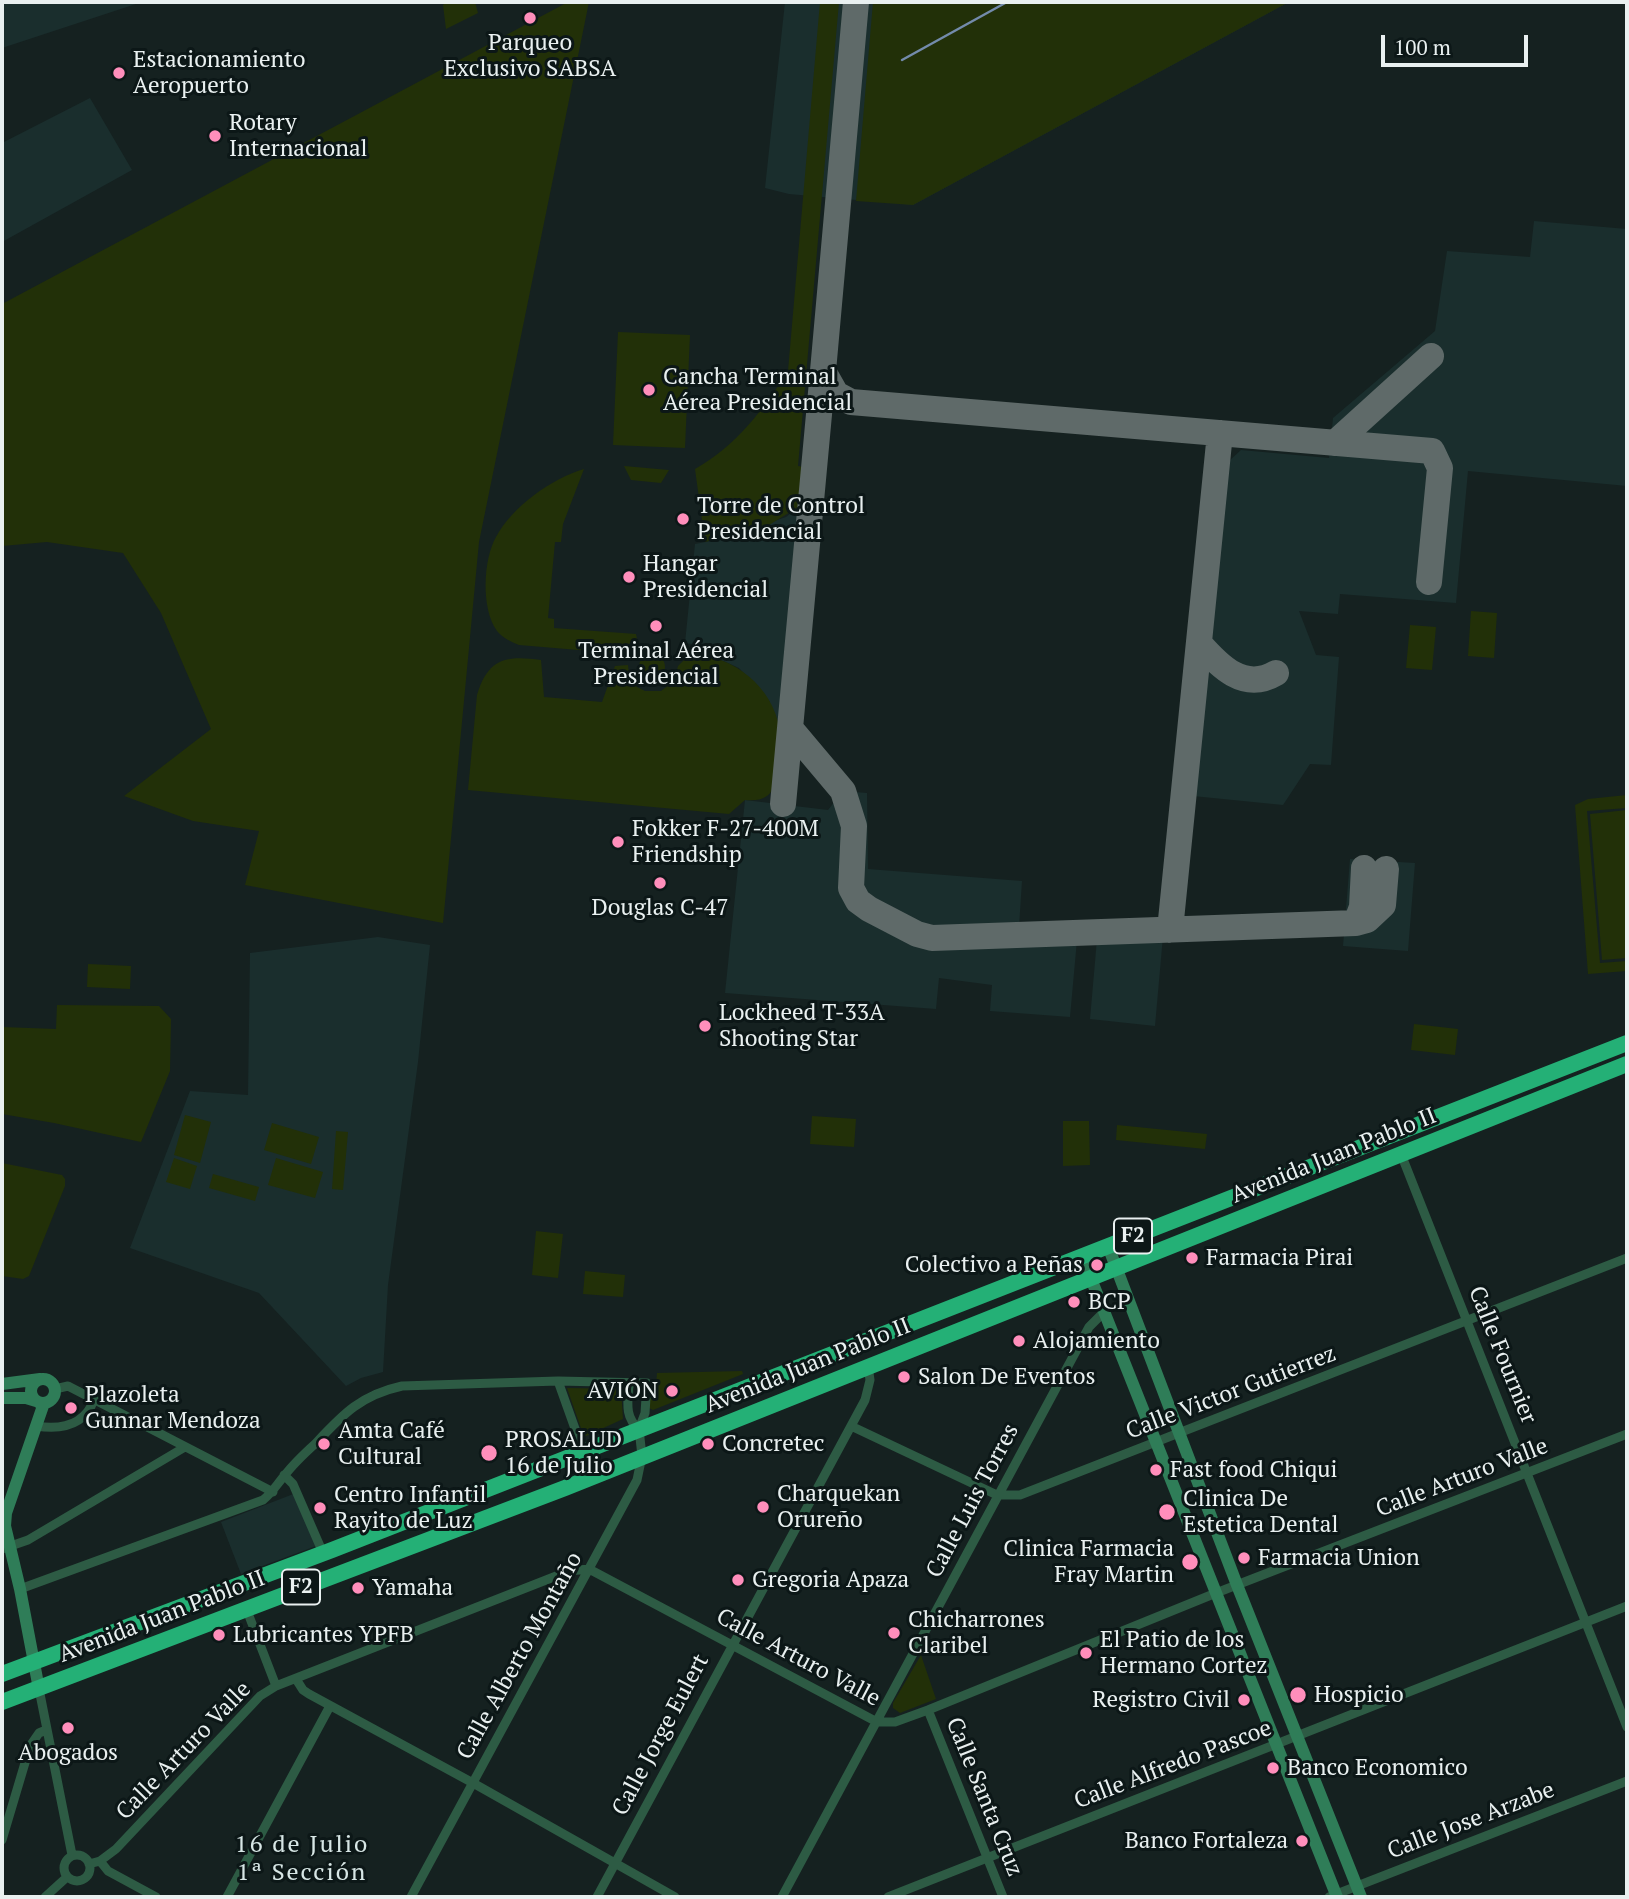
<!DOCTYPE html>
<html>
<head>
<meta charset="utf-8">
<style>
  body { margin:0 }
  #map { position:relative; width:1629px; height:1899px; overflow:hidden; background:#152120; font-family:"PT Serif",serif }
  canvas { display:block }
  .frame { position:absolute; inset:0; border:4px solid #e9f0f0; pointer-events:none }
  .scale { position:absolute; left:1381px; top:35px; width:147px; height:32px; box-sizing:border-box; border:4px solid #e9f0f0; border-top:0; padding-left:9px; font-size:21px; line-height:24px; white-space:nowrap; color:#e9f0f0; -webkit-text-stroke:5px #0c1717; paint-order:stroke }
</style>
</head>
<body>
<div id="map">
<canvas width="1629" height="1899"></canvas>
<div class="frame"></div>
<div class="scale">100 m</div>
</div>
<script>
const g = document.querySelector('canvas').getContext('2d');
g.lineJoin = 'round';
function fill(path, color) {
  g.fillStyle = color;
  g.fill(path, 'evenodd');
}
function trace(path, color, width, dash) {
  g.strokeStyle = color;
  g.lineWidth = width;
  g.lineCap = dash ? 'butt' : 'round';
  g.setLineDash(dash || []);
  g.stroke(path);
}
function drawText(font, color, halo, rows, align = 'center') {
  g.font = font + ' "PT Serif",serif';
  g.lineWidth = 6;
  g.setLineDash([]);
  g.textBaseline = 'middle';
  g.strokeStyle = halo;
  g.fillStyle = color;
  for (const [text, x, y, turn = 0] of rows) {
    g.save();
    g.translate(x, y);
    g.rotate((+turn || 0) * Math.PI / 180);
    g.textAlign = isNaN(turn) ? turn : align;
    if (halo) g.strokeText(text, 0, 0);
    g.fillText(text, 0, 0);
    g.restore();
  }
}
fill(new Path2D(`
  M2,2H142L2,48Z
  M785,2H1289L913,205L789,194L765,188Z
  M90,98L132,170L2,242V143Z
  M1534,221L1627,229V486L1468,471L1456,603L1340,594L1338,614L1299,611L1316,655L1339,657L1331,765L1310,764L1283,805L1193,796L1229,461L1241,450L1329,458L1333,418L1435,331L1447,251L1530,257Z
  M800,506L780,731L769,701L739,668L712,656L691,653L692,644L685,643L695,544L721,539L786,517Z
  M843,791L867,793L868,869L1022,881L1019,927L943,931L941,945L1077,940L1070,1017L990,1011L992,985L939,978L936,1009L725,993L745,800L828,810Z
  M1350,859L1415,863L1408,951L1343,946Z
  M1163,936L1155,1026L1090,1019L1097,939Z
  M378,937L430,945L418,1062L388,1285L383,1372L361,1378L346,1386L259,1293L130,1248L190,1091L248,1095L250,953Z
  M296,1493L316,1546L241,1574L221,1522Z`), '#1a2e2d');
fill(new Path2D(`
  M446,2H475L478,13L446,29L443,5Z
  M568,2H589L479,542L443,923L245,885L259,831L193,821L124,796L211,729L161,613L123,553L47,542L2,546V304Z
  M820,2H839L798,466L804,467L800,506L769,525L705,542L695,469C736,446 763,410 788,371Z
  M873,2H1289L913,205L856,201Z
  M618,332L690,335L685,448L613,445Z
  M624,466L669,470L661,483L631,480Z
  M584,469L563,524L561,542H555L548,618L554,619V628L636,634L637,639L614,653L519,645C511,642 503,638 497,631C481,609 483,560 496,537C513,506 551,479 584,469Z
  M1471,611L1497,613L1494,658L1468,656Z
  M1410,625L1436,627L1432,670L1406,668Z
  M691,653C734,657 772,685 780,730C781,738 779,748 778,757C776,782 777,803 745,800L729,814L468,790L477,695C488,658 506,655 541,660L544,697L602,702L615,666L628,665L629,674L637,687L645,691H661L674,681L678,666Z
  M639 667a13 13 0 1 1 26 0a13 13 0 1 1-26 0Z
  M1627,795V808L1587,811L1600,963L1627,961V971L1588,974L1575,805L1588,799Z
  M1627,810V958L1602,960L1590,814Z
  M88,964L131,966L130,989L87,987Z
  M57,1005L159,1006L171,1019L170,1071L141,1142L54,1123L2,1114V1027L56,1029Z
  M1414,1024L1458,1029L1455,1055L1411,1050Z
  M185,1115L211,1122L200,1163L174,1155Z
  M812,1116L856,1119L854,1147L810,1144Z
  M1063,1121H1089L1090,1165L1063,1166Z
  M272,1123L319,1137L311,1164L264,1150Z
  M1117,1125L1207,1134L1205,1149L1116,1140Z
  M336,1131L348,1132L343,1190L332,1189Z
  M174,1158L197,1166L190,1189L166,1182Z
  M276,1158L323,1172L315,1198L268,1185Z
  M2,1163L62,1175L65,1179V1186L29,1276L23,1279L2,1276Z
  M213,1174L259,1187L255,1201L209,1188Z
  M536,1231L563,1234L558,1278L532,1275Z
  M585,1271L625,1275L623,1297L583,1294Z
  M742,1371L743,1374L653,1410L649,1408V1391L656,1385L657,1373Z
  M567,1388L621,1389L623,1419L584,1437Z
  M921,1655L936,1699L900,1713L893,1708V1703Z`), '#223008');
trace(new Path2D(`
  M902,60L1007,2`), '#738bab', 2.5);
trace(new Path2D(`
  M856,2L823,371L836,394L851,402L1432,451L1440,468L1429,582
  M1335,443L1431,356
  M1199,643C1219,666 1244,692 1276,673
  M790,728L843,791L854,826L851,888L858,901L869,909L917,934L932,938L1356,923L1367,920L1383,905L1386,869
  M783,804L823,371
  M1356,923L1362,907L1364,868
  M1170,930L1220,433`), '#5f6a69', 26);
trace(new Path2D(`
  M1401,1154L1627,1727
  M558,1381L583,1451
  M629,1383C628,1401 624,1417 639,1429
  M55,1389L68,1386L273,1492
  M36,1426C61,1430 84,1426 94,1400
  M851,1426L997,1495H1020L1627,1258
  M284,1475L293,1484L323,1553
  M2,1549L28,1540L185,1447
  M20,1589L263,1500C273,1492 277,1484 285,1475C294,1463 305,1453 316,1443C343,1414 361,1395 402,1386L558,1381L647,1383L645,1413L639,1429
  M246,1608L276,1686
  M296,1679L303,1690L309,1694L473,1783L675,1897
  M39,1689L72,1855
  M928,1710L1003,1897
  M2,1840L30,1746L39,1733L46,1730
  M64 1868a13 13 0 1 1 26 0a13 13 0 1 1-26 0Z
  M100,1861L108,1871L156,1897
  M89,1864L100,1861L116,1849L260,1696L276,1686L569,1571L589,1569L877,1722H895L928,1710L1216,1593L1627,1434
  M45,1897L67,1877
  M227,1897L330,1706
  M411,1897L637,1480L642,1456L639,1429
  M597,1897L865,1400L870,1380L868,1366
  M782,1897L1089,1327L1104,1312
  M888,1897L1627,1606
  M1329,1897L1627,1781`), '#2d5b44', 9);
trace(new Path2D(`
  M1108,1246L1237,1585L1361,1897
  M1082,1256L1337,1897
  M31 1391a12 12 0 1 1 24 0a12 12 0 1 1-24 0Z
  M2,1384L40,1379
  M2,1398H26L36,1401
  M39,1689L20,1589L5,1526L6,1513L44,1403`), '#2f7d58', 12);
trace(new Path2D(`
  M2,1674L332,1550L1627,1043
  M2,1702L565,1488L1627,1064`), '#24b076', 16);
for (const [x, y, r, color] of [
  [530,18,7,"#ff8ebb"],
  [119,73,7,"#ff8ebb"],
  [215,136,7,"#ff8ebb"],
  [649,390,7,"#ff8ebb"],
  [683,519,7,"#ff8ebb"],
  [629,577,7,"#ff8ebb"],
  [656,626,7,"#ff8ebb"],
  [618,842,7,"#ff8ebb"],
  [660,883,7,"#ff8ebb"],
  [705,1026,7,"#ff8ebb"],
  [1192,1258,7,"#ff8ebb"],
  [1097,1265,7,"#ff8ebb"],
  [1074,1302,7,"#ff8ebb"],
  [1019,1341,7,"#ff8ebb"],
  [904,1377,7,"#ff8ebb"],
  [672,1391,7,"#ff8ebb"],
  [71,1408,7,"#ff8ebb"],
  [324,1444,7,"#ff8ebb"],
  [708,1444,7,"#ff8ebb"],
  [489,1453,9,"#ff8ebb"],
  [1156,1470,7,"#ff8ebb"],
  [763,1507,7,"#ff8ebb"],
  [320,1508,7,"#ff8ebb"],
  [1167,1512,9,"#ff8ebb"],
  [1244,1558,7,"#ff8ebb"],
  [1190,1562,9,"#ff8ebb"],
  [738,1580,7,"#ff8ebb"],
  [358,1588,7,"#ff8ebb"],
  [894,1633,7,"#ff8ebb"],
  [219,1635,7,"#ff8ebb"],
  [1086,1653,7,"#ff8ebb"],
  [1298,1695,9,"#ff8ebb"],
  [1244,1700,7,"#ff8ebb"],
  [68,1728,7,"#ff8ebb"],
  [1273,1768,7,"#ff8ebb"],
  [1302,1841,7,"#ff8ebb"]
]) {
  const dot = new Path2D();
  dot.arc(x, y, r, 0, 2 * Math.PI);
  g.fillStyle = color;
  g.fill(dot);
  trace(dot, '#0c1717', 2.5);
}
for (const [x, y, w] of [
  [1133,1236,38],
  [301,1587,38]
]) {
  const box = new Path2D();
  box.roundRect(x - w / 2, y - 17.5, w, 35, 5);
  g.fillStyle = '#0c1717';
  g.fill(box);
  trace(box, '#e9f0f0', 2);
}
drawText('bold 21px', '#e9f0f0', null, [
  ["F2",1133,1236],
  ["F2",301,1587]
]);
drawText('23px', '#e9f0f0', '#0c1717', [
  ["Parqueo",530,43,"center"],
  ["Exclusivo SABSA",530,69,"center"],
  ["Estacionamiento",133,60],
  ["Aeropuerto",133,86],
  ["Rotary",229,123],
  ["Internacional",229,149],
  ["Cancha Terminal",663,377],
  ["Aérea Presidencial",663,403],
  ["Torre de Control",697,506],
  ["Presidencial",697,532],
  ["Hangar",643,564],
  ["Presidencial",643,590],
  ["Terminal Aérea",656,651,"center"],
  ["Presidencial",656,677,"center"],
  ["Fokker F-27-400M",632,829],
  ["Friendship",632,855],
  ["Douglas C-47",660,908,"center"],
  ["Lockheed T-33A",719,1013],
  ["Shooting Star",719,1039],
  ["Farmacia Pirai",1206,1258],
  ["Colectivo a Peñas",1083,1265,"right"],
  ["BCP",1088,1302],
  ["Alojamiento",1033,1341],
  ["Salon De Eventos",918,1377],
  ["AVIÓN",658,1391,"right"],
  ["Plazoleta",85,1395],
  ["Gunnar Mendoza",85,1421],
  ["Amta Café",338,1431],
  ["Cultural",338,1457],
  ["PROSALUD",505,1440],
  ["16 de Julio",505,1466],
  ["Concretec",722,1444],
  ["Fast food Chiqui",1170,1470],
  ["Charquekan",777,1494],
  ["Orureño",777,1520],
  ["Centro Infantil",334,1495],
  ["Rayito de Luz",334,1521],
  ["Clinica De",1183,1499],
  ["Estetica Dental",1183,1525],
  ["Clinica Farmacia",1174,1549,"right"],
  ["Fray Martin",1174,1575,"right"],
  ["Farmacia Union",1258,1558],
  ["Gregoria Apaza",752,1580],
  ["Yamaha",372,1588],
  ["Chicharrones",908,1620],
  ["Claribel",908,1646],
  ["Lubricantes YPFB",233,1635],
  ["El Patio de los",1100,1640],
  ["Hermano Cortez",1100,1666],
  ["Hospicio",1314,1695],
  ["Registro Civil",1230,1700,"right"],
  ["Abogados",68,1753,"center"],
  ["Banco Economico",1287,1768],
  ["Banco Fortaleza",1288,1841,"right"]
], 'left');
drawText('23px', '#e9f0f0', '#0c1717', [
  ["Avenida Juan Pablo II",1334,1156,-22],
  ["Calle Fournier",1502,1355,68],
  ["Avenida Juan Pablo II",808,1366,-22],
  ["Calle Victor Gutierrez",1231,1393,-21],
  ["Calle Arturo Valle",1462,1478,-21],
  ["Calle Luis Torres",973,1501,-62],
  ["Avenida Juan Pablo II",162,1617,-21],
  ["Calle Alberto Montaño",520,1656,-61],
  ["Calle Arturo Valle",798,1658,28],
  ["Calle Jorge Eulert",661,1735,-62],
  ["Calle Arturo Valle",184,1751,-46],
  ["Calle Alfredo Pascoe",1173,1765,-21],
  ["Calle Santa Cruz",984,1797,68],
  ["Calle Jose Arzabe",1471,1821,-21]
]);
g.letterSpacing = '2px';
drawText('24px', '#d7e6e5', '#0c1717', [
  ["16 de Julio",302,1845],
  ["1ª Sección",302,1873]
]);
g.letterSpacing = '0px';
</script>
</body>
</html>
